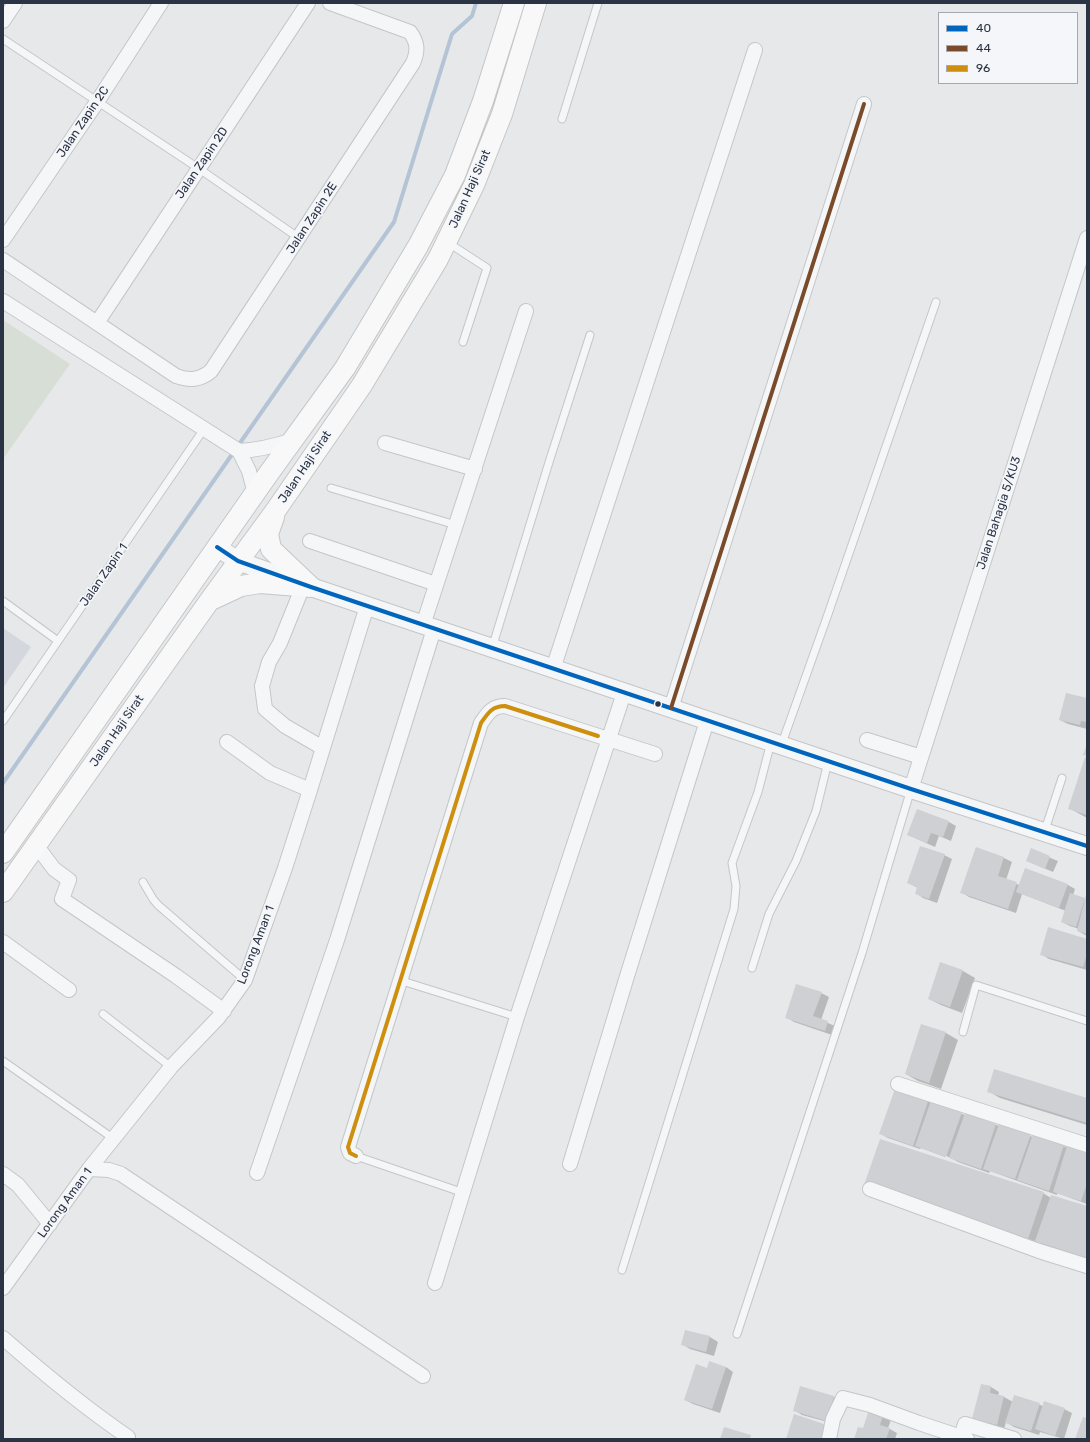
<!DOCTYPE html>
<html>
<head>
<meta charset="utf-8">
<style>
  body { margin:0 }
  #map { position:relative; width:1090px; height:1442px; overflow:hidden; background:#e6e8ea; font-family:Rubik,sans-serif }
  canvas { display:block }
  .frame { position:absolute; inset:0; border:4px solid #2b3445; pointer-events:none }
  .legend { position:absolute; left:938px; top:12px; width:140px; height:72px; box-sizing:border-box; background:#f4f6f9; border:1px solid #a4a8b1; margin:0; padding:5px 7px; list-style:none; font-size:12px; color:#2b3445 }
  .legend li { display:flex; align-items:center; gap:8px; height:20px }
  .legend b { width:20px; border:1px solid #a4a8b1 }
</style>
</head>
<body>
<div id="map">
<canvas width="1090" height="1442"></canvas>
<div class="frame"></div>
<ul class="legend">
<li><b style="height:5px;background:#0065bd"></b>40</li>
<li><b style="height:5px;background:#7a4b2a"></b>44</li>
<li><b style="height:5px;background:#ce8f0e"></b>96</li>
</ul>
</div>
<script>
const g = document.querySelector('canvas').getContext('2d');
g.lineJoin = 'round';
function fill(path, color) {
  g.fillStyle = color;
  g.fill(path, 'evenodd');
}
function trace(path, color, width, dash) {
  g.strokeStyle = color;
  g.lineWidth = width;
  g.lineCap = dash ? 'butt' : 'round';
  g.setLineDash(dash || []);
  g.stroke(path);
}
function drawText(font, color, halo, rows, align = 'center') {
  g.font = font + ' Rubik,sans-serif';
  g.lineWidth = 3.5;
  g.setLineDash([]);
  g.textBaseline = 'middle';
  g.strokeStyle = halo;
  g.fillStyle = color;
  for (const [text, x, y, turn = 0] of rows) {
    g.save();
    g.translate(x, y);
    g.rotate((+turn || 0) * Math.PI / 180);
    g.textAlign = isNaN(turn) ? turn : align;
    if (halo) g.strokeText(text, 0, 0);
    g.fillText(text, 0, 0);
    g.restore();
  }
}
fill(new Path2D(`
  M3,628L31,647L3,688Z`), '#d4d7dd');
fill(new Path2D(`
  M3,320L70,364L3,459Z`), '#d6ded6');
fill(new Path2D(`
  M1087,699V729L1068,724L1060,720Z
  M1087,759V818L1069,808Z
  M949,822L956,826L951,841L939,836L935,847L908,835Z
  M976,848L1004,858L1012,862L1006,880L1019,885H1068L1075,889L1073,895L1086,900L1087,899V936L1078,931L1079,929L1070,926L1062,922L1066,911L1022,894L1016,913L969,897L961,892Z
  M1031,850L1058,861L1053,872L1027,861Z
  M944,855L952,859L937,903L923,898L916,893L918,888L908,883Z
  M1087,940V970L1049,959L1041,954Z
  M941,964L963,971L975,978L962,1013L941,1005L929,999Z
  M821,993L829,997L821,1020L835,1026L832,1035L794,1022L786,1017Z
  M922,1025L946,1033L958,1040L941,1089L918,1081L906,1074Z
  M896,1090L965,1115V1114L999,1126L1033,1137V1136L1087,1154V1204L1057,1193V1195L1026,1184L990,1171L989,1173L958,1162L945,1155V1157L921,1148L920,1149L888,1138L881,1134Z
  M988,1091L1087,1099V1125L1000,1098Z
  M873,1189L1043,1193L1051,1198L1087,1207V1259L1044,1245L1037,1241L1036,1243Z
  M686,1331L710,1337L718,1342L714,1356L690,1349L682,1344Z
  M726,1367L733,1372L720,1413L693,1404L685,1400Z
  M982,1385L991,1387L999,1392L998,1396L1004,1397L1013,1402L1015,1396L1043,1406L1064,1409L1072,1413L1064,1439L1040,1432L1039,1435L1014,1427L1006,1422L1004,1429L981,1423L974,1418Z
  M801,1387L834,1397L842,1401L835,1424L802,1415L794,1410Z
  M870,1411L891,1420L888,1428L897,1433L895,1439H855L864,1429Z`), '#0003');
trace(new Path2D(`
  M3,783L394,222L452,34L472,16L476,3`), '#b4c4d5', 4);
fill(new Path2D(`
  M1066,693L1087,698V722L1081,721L1080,725L1059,720Z
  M1087,744V756L1083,755Z
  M1085,757L1087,758V815L1068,809Z
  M917,809L949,821L943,837L931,833L927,843L907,835Z
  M920,846L945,854L929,899L915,894L917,887L907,883Z
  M976,847L1004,857L998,876L1017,882L1008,909L960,893Z
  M1031,848L1050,856L1045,869L1026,861Z
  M1025,868L1068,884L1059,908L1016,892Z
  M1070,893L1085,898L1076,927L1061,922Z
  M1086,895L1087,896V934L1077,931Z
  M1048,927L1087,939V954L1083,967L1040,955Z
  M940,962L963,970L950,1007L928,999Z
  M796,984L822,992L813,1016L828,1021L825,1031L785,1018Z
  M921,1024L946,1032L929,1083L905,1074Z
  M994,1069L1087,1098V1123L987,1092Z
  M895,1089L928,1101L913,1146L879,1134Z
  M931,1101L962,1112L946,1157L915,1146Z
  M965,1113L996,1124L981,1169L949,1158Z
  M999,1124L1031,1134L1015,1179L983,1169Z
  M1033,1134L1064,1145L1049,1191L1017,1180Z
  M880,1139L1044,1192L1028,1239L864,1185Z
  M1067,1146L1087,1153V1183L1081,1201L1053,1192Z
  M1051,1195L1087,1206V1258L1035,1241Z
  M685,1330L710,1336L706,1352L681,1345Z
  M709,1361L726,1367L712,1409L684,1400L696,1364L707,1368Z
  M981,1384L991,1386L990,1393L1004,1396L997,1425L972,1419Z
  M800,1386L834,1396L827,1421L793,1411Z
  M1014,1395L1040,1403L1031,1431L1005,1423Z
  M1044,1401L1065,1408L1055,1436L1035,1429Z
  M869,1410L883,1415L880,1425L890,1428L886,1439H854L858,1427L863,1428Z
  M794,1414L827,1425L823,1439H786Z
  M1083,1417L1087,1418V1439H1075Z
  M724,1427L751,1435L750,1439H720Z`), '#ced0d3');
const service = new Path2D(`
  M3,39L198,168L299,238
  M562,119L598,3
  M447,242L487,268L463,342
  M331,488L456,525
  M3,601L58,641
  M492,648L550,459L590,335
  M3,721L204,429
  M781,746L827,617L936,302
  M1044,833L1062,778
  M143,882L153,899L158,905L245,980
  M752,968L769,914L796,861L816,811L828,762
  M399,980L517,1017
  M103,1014L171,1067
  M963,1032L976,985L1087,1021
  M3,1061L114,1139
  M356,1156L464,1193
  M622,1270L734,909L736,886L732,863L758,792L771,742
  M737,1334L862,953L911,789`);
const minor = new Path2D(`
  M3,21L15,3
  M3,240L97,102L161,3
  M3,260L176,376C190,381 200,380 211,371L413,63C418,51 418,43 410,32L330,3
  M3,301L239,451L249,471L255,494
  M97,323L308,3
  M385,443L475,469
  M239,451C258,450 275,446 293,440
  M310,541L436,584
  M303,586L280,643L269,662L262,686L265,709L285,726L323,748
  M423,625L526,311
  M553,669L755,50
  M671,708L864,104
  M867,740L921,757
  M227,742L270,773L310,790
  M911,789L1087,238
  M36,845L54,869L69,880L62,899L176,976L224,1011
  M3,942L69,990
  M898,1084L1087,1145
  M356,1156L350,1153L348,1147L481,723C488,713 492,706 505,706L655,754
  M570,1164L628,973L707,721
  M89,1169L109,1170L121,1174L423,1376
  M257,1173L337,940L434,629
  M3,1174L18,1185L50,1224
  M870,1189L1039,1251L1087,1266
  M435,1283L517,1017L624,693
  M3,1288L89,1169L171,1067L218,1018L245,980L285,868L310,790L367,606
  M3,1338C43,1373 84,1407 128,1437
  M961,1437L965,1424L1014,1439
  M829,1439L833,1419L843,1398L870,1405L919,1423L967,1439`);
const tertiary = new Path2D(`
  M217,547L238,561L311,587L911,789L1087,846`);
const secondary = new Path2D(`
  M274,517L268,534L271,549L311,587
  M211,600L241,586L260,583L311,587
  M3,853L269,473L345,368L418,246L455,175L483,101L514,3
  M3,892L210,600L276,510L362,385L438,259L474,185L502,114L536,3`);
trace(service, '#c4c6c8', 9);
trace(minor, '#c4c6c8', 16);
trace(tertiary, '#c4c6c8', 20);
trace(secondary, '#c4c6c8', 22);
trace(service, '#f5f6f7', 7);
trace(minor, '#f5f6f7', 14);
trace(tertiary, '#f5f6f7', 18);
trace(secondary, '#f8f8f8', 20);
trace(new Path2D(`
  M217,547L238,561L311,587L911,789L1087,846`), '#0065bd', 4);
trace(new Path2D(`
  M671,708L864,104`), '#7a4b2a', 4);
trace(new Path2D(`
  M356,1156L350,1153L348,1147L481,723C488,713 492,706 505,706L598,736`), '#ce8f0e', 4);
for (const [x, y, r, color] of [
  [658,704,3.5,"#2b3445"]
]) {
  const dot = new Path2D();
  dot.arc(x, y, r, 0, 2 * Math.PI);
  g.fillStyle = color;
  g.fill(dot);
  trace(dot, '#f4f6f9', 1.5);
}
drawText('12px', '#2b3445', '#f4f6f9', [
  ["Jalan Zapin 2C",83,122,-56],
  ["Jalan Zapin 2D",202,163,-56],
  ["Jalan Haji Sirat",470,189,-66],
  ["Jalan Zapin 2E",312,218,-57],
  ["Jalan Haji Sirat",305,467,-56],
  ["Jalan Bahagia 5/KU3",999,513,-72],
  ["Jalan Zapin 1",104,575,-55],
  ["Jalan Haji Sirat",117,731,-55],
  ["Lorong Aman 1",256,945,-69],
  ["Lorong Aman 1",65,1203,-54]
]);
</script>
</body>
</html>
